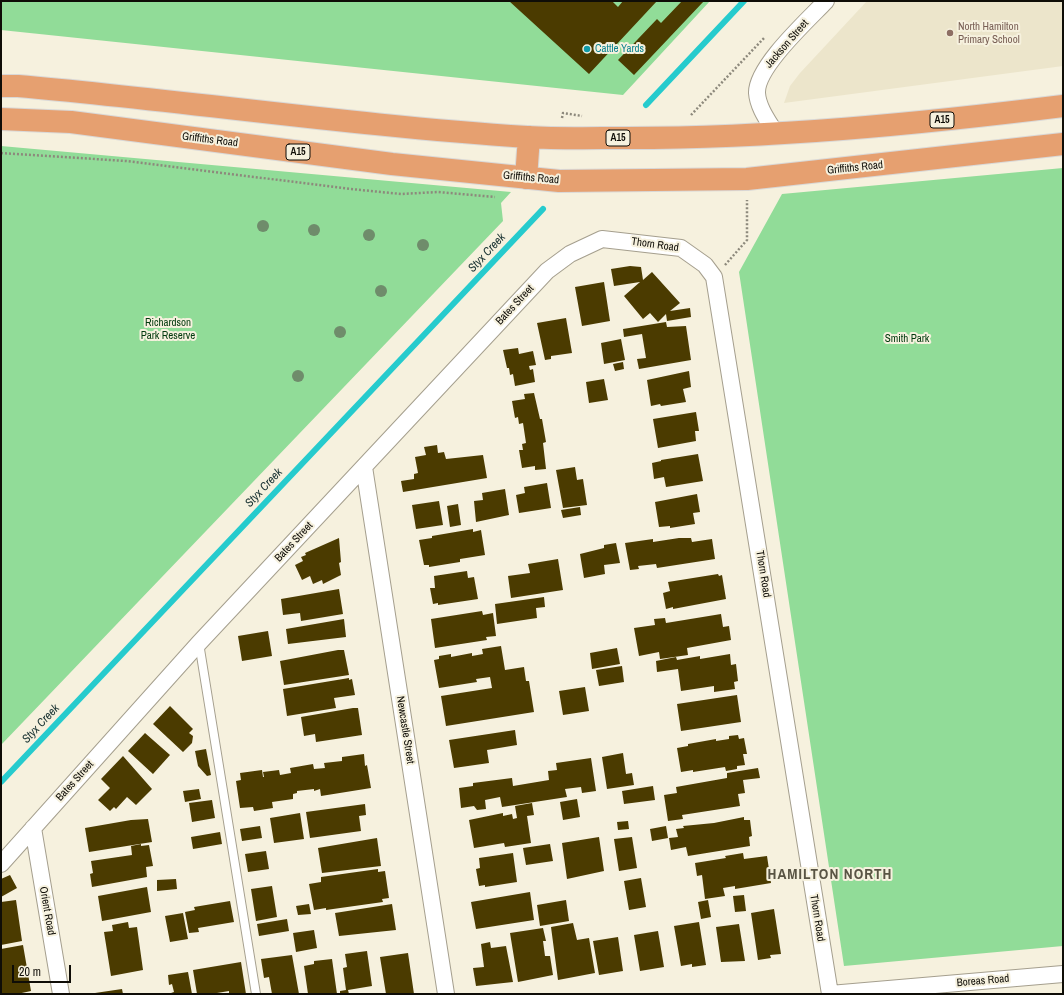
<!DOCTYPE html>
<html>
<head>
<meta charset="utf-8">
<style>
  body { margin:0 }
  #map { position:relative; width:1064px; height:995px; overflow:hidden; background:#f6f1de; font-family:"Archivo Narrow",sans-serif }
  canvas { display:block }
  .frame { position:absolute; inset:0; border:2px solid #0f0d07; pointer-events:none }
  .scale { position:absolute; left:12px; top:965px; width:59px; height:18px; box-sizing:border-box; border:2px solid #0f0d07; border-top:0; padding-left:5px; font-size:12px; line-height:14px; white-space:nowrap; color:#0f0d07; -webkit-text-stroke:3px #f6f1de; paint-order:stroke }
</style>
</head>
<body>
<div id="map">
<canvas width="1064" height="995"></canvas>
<div class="frame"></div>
<div class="scale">20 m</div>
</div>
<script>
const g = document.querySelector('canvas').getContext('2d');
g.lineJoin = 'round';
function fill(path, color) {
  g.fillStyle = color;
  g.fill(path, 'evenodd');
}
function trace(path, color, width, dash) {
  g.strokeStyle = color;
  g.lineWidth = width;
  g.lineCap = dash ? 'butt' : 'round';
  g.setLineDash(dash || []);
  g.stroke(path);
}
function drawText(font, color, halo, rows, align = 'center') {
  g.font = font + ' "Archivo Narrow",sans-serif';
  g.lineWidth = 4;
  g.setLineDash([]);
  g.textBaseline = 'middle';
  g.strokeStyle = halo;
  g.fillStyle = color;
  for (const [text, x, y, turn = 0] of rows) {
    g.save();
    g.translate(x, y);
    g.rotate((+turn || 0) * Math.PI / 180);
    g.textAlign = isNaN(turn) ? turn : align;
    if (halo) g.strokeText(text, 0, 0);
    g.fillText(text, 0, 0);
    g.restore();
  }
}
fill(new Path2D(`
  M867,1H1063V66L784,103L790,86L800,73Z`), '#ece5cb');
fill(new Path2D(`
  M1,1H710L623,95L1,30Z
  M1,146L511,192L501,203L503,221L1,745Z
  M1063,168V946L844,966L739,272L782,194Z`), '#91dc98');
trace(new Path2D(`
  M646,105L744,1
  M1,782L543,209`), '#26cbcd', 6);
fill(new Path2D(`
  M509,1H612L618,7L623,1H657L589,74Z
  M682,1H704L634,75L618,60L657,19L661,23Z
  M630,266L641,267L643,280L652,272L680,303L670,311L690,308L691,317L667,321L666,314L658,322L650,313L643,319L624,296L640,282L614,286L611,269Z
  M604,282L610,321L582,326L575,287Z
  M566,318L572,353L551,356V359L545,360L537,323Z
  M666,322L667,327L686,326L691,360L639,369L637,359L646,358L642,334L624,337L623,329Z
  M621,339L625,360L604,364L601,343Z
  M518,348L519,354L533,351L536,365L529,366L530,370L533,369L535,382L515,386L513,374L510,375L509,368H507L503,350Z
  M623,362L624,369L615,371L613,364Z
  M689,371L691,387L683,389L686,402L661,406L660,404L651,406L647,380Z
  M604,379L608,400L589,403L586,382Z
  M534,393L540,419H542L546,442L543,443L546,469L535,470V466L522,468L519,450H523L522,444L526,443L523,423L519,424L518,417L515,418L512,401L525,399L524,394Z
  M696,412L699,431H695L696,441L658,448L653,419Z
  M437,445L438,453L444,452L446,459L483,455L487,478L403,492L401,481L414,479V474L418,473L415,457L426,455L424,447Z
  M698,454L703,481L666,487L664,477L654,479L652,463L661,461V460Z
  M575,467L577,480L583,479L587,505L563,508L556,470Z
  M547,483L551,508L519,513L516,495L525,493L524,487Z
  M505,489L509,515L476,522L474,501L483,500L482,493Z
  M697,494L700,512L693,513L695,524L670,528V526L659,527L655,502Z
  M439,501L443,525L416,529L412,505Z
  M458,504L461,525L450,527L447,506Z
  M580,507L581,515L563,518L561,510Z
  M473,529V532L481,530L485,555L460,559V562L429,567V565H424L419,540L432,538V536Z
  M339,538L341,562L339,563L341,575L323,584L322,580L313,584L310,576L302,580L295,565L303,561L301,557L306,555L305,553Z
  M679,538H691L692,542L712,539L715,559L657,568L656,564L638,566L639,569L630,570L625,543L653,539V542Z
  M616,543L620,563L604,565L605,574L584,578L580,554L604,548V545Z
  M558,559L563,590L511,598L508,576L530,573L528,564Z
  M467,571L468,578L474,577L478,599L438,605V603L433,604L430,588H435L434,576Z
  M718,574L719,576L722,575L726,599L673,609V607L666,609L663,593L670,591L668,582Z
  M339,589L343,614L301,621L300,613L283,615L281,599Z
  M544,597L545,607L536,608L537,618L497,624L495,604Z
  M482,611L483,615L493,613L496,636L486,637L487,640L435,648L431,619Z
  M721,614L723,627L729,626L731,640L687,648L688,655L660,659L659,652L639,656L634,628L655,625L654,619L665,618L666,623Z
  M344,619L346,637L288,644L286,629Z
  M268,631L272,656L242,661L238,636Z
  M501,646L505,670L524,667L526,681H529L534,712L446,726L441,696L492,688L490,677L476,679L477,682L439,688L434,660L439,659V656L451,654V657L472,653V656L483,654L482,649Z
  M617,648L620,664L592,669L590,653Z
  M338,650H344L349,675L284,685L280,661Z
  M730,654L731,665L736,664L738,681L734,682L735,689L714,692V686L681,691L678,669L657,672L656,661L676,657L677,660L700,656V659Z
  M622,666L624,682L599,686L596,670Z
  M349,678V680L352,679L355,695L334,698L336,708L287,716L283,689Z
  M585,687L589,711L563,715L559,691Z
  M737,695L741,722L681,731L677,704Z
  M170,706L193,729L189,733L193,736L192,743L183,752L153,724Z
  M353,708H358L362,735L316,742L315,734L304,736L301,717Z
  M515,730L517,745L487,750L489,763L454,768L449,740Z
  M145,733L170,755L153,774L128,751Z
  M738,735L739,739L744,738L747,754H743L745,765L737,766V769L726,771L725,767L693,772V770L681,772L677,748L688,746V744L716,739V741L729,739V736Z
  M206,749L211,775L207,776L198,766L195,751Z
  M623,753L626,774L632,773L634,785L607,789L602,757Z
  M364,754L365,766L367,765L371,788L321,796L320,789L314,791V789L297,791V793L293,794V799L272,802L273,808L254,811L253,807L240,808L236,781L241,780L240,773L262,770L263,777H264L263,772L279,770L280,775L291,773L290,768L313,764L314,769L325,768L324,763L342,761V757Z
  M123,756L152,789L136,805L127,797L116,809L114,807L110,811L98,800L110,788L101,779Z
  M591,758L596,791L582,793L581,787L565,789L567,797L502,807L500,797L485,800L486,809L477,810L474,806L461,808L459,788L473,786V783L512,778L513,786L549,780L548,771L557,770L556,763Z
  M758,768L760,778L743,780L745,793L738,794L740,806L682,815L683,819L668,821L664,795L677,793L676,787L727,778V773Z
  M653,786L655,800L624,804L622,791Z
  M199,789L201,799L185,802L183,791Z
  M577,799L580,817L563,820L560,802Z
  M212,800L215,818L192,822L189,803Z
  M532,803L534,815L527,816L531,843L505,847L504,843L474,848L469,820L503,813V816L512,814L513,819L517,818L515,806Z
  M365,804L366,815L359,816L361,831L310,838L306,812Z
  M300,813L304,839L274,843L270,818Z
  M744,817V820H750L752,836L749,837L750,846L688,856L686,847L671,850L669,838L678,837L676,829L684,828L683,826L714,823Z
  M148,819L152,842L89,852L85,828L131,820Z
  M628,821L629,829L618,830L617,822Z
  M260,826L262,838L242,841L240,829Z
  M666,826L668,838L652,841L650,829Z
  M220,832L222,844L193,849L191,837Z
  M599,837L604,871L567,879L562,843Z
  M632,837L637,868L619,871L614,839Z
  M377,838L381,866L322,873L318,848Z
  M141,844V846L149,845L153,866L146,867L147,877L92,887L90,874L93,873L91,861L132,855L131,846Z
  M550,844L553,861L526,865L523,848Z
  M266,851L269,869L248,872L245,854Z
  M513,853L517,882L485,887V885L479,886L476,869L480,868L479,858Z
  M743,853L744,859L767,856L771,883L735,889V886L723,888L725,896L705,899L702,875L697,876L695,863L726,858L725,856Z
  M378,869V872L385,871L389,898L382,899L383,902L326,910V908L314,910L309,884L321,882V877Z
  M10,875L17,888L1,897V879Z
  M641,878L646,907L629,910L624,881Z
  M176,879L177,889L157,891V880Z
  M272,886L277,917L256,921L251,889Z
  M147,887L151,912L102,921L98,896Z
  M530,892L534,920L476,929L471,902Z
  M744,895L746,911L735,912L733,896Z
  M16,900L22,941L1,945V902Z
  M566,900L569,921L540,926L537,905Z
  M708,900L711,917L701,919L698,902Z
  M230,901L234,922L198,928L199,932L189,933L185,912L195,910L194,907Z
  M309,904L311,914L298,915L296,906Z
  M392,904L396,930L339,936L335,913Z
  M774,909L781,954L770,955L771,958L758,960L751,913Z
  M183,913L188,939L170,942L165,916Z
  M287,919L289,931L259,936L257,924Z
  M128,922L129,928L137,927L143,970L111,976L104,932L113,931L112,925Z
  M699,922L706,965L692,967V964L681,966L674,926Z
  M573,923L577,940L589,938L595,973L558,980L551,927Z
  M739,924L745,961L721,962L716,927Z
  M543,928L546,941H543L545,956H550L553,975L518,982L510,933Z
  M314,930L317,948L296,952L293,933Z
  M658,931L664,967L640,971L634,935Z
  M618,937L623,971L599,975L593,941Z
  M490,942L491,948L506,946L513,982L476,986L473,968L484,967L481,944Z
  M23,945L31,991L17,994H1V949Z
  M367,951L372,986L348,990L349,994H340V991L346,990L343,968L347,967L345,954Z
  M408,953L414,994H386L380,957Z
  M292,955L299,994H272L269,977L264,978L261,959Z
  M332,959L337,994H308L304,966L314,964V961Z
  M241,962L246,994H229V991L211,994H197L193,970Z
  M188,972L192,994H168L174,992L172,984L169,985L168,975Z
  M122,989L123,994H95V993Z`), '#4b3b00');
const lane = new Path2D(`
  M199,643L256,994`);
const street = new Path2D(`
  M776,134C769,122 758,108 757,93C756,67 808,20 826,1
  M364,467L446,994
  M33,828L61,994
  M1,864L199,643L547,271L570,254L602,239L681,248L705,265L714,277L830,994
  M830,994L1063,974`);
const highway = new Path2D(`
  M1,86H18C188,101 357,126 527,137C560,139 594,138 627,138C773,138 918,124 1063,106
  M1,119L71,122L392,164L559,181L747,179L1063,144
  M526,178L529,137`);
trace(lane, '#a59f8e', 10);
trace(street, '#a59f8e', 18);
trace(highway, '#d9d8d7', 24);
trace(new Path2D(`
  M691,115L765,37
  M562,118L563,113L582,116
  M1,153L126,161L351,189L401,194L438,192L495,197
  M725,265L747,240V200`), '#8d897c', 2.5, [2, 2]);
trace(lane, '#fff', 8);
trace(street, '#fff', 16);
trace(highway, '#e6a070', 22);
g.fillStyle = '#6f8c6b';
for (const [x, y] of [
  [263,226],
  [314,230],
  [369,235],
  [423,245],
  [381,291],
  [340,332],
  [298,376]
]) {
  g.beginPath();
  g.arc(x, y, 6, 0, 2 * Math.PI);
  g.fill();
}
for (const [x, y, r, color] of [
  [950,33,4,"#8d6e63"],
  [587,49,4,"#0f9aa8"]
]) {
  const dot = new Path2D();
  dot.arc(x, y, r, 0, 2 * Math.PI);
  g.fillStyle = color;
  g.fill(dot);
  trace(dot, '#f6f1de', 1.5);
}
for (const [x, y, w] of [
  [942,120,24],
  [618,138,24],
  [298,152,24]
]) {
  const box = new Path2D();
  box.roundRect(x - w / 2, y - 8, w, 16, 3);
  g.fillStyle = '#f6f1de';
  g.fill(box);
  trace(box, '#0f0d07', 1);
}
drawText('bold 10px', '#0f0d07', null, [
  ["A15",942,120],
  ["A15",618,138],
  ["A15",298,152]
]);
drawText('11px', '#785e54', '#f6f1de', [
  ["North Hamilton",958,27],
  ["Primary School",958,40]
], 'left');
drawText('11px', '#0f0d07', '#f6f1de', [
  ["Jackson Street",787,44,-49],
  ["Griffiths Road",210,140,7],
  ["Griffiths Road",855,168,-6],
  ["Griffiths Road",531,178,5],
  ["Thorn Road",655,245,8],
  ["Bates Street",515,305,-47],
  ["Bates Street",294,542,-47],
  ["Thorn Road",763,574,81],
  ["Newcastle Street",405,730,81],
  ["Bates Street",75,781,-48],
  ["Orient Road",47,911,80],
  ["Thorn Road",817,918,81],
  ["Boreas Road",983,981,-5]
]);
drawText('11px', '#0d838f', '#f6f1de', [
  ["Cattle Yards",595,49]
], 'left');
drawText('11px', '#00390d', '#f6f1de', [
  ["Richardson",168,323],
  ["Park Reserve",168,336],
  ["Smith Park",907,339]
]);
drawText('italic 12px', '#173030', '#f6f1de', [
  ["Styx Creek",487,253,-47],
  ["Styx Creek",264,488,-47],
  ["Styx Creek",41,724,-47]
]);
g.letterSpacing = '1px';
drawText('bold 15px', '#595444', '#f6f1de', [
  ["HAMILTON NORTH",830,875]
]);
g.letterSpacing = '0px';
</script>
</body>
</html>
